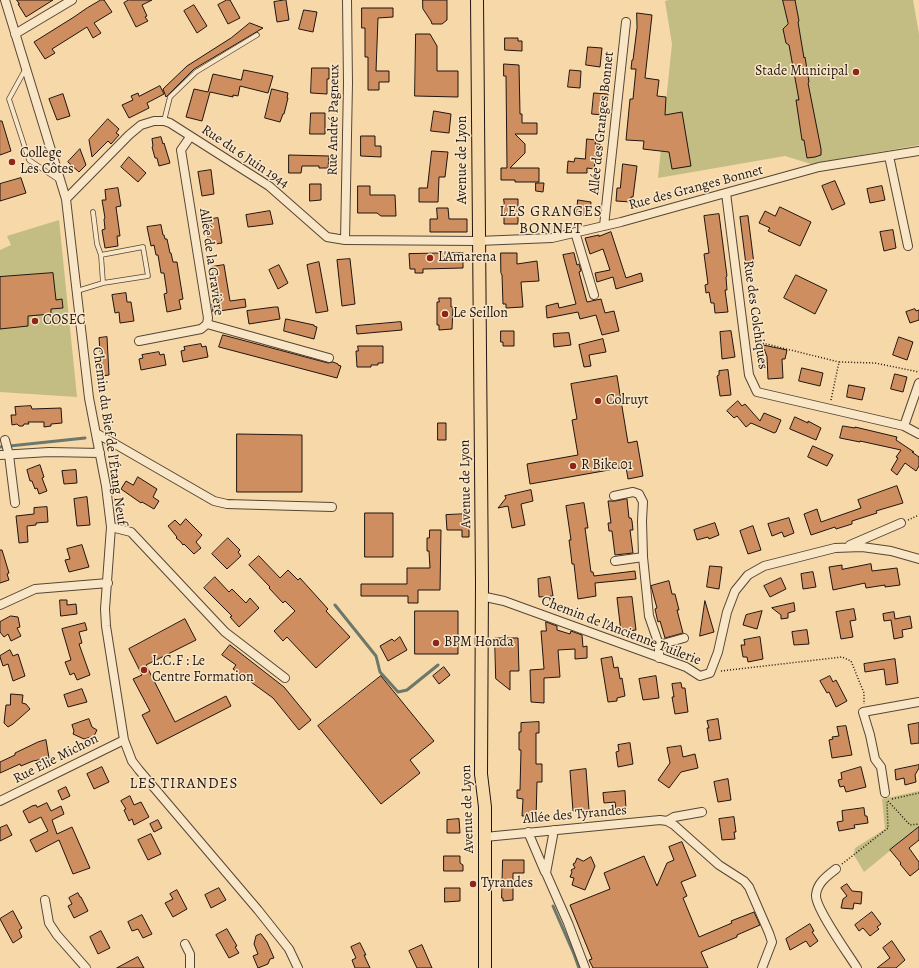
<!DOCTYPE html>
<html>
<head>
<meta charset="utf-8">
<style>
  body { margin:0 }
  canvas { display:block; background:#f6d8a9 }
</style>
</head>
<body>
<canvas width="919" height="968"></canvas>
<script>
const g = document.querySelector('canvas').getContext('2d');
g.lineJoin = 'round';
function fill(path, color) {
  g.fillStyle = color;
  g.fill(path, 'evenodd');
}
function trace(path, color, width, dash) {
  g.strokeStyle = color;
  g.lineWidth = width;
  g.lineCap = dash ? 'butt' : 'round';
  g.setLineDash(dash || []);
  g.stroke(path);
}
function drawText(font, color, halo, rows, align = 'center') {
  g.font = font + ' Alegreya,serif';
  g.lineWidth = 3;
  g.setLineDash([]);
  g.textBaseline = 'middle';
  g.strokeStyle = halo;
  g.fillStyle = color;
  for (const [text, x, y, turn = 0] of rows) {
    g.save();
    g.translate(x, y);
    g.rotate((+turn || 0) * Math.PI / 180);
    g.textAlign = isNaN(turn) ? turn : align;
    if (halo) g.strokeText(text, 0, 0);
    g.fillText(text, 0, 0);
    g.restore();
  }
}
fill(new Path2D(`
  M669,0H913L919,34V145L811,164L785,156L658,178L672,44L665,1Z
  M59,220L77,397L0,392V250L11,245L7,236Z
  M919,791V827L864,872L854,855L855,848L885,829L882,799Z`), '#c3bc83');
trace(new Path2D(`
  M0,447L85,438
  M335,605L376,656L380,672L398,692L407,690L438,665
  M553,906L574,954L579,968`), '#6b786b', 3);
const building = new Path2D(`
  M17,0H53L26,17L18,4H19Z
  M101,0H104L112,12L94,23L101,33L93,38L87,27L52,49L55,53L45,59L34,42L74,17L87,8Z
  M129,0H152L142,5L147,16L145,17L148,21L136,27L124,3Z
  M227,0H230L240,18L228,24L218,5Z
  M286,0L289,20L277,22L274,2Z
  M423,0H447V20L442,24H432L431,21L423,9Z
  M783,0H795L799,21L798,22L804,58L805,57L809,82L808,83L821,149V155L815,157L807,158L804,140H802L796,100H799L789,45L786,43L783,29L788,24Z
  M194,5L207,26L197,33L184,11Z
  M362,8H393V17L378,18L376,71H389V82H379V90H368V57H365V28H362Z
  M304,10L317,12L313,32L299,29Z
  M637,13L652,15L645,78L659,80L657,96L666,97L665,115L682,112L691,166L672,169L669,152L643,149L644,141L626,140L630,99H633L636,69H631L632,60H633L637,28Z
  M250,23L263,28L194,69L166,97L163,89L187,66L231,38Z
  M416,34H430L437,46V71H458V97L415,96Z
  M505,38H518V41H522V51L505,50Z
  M588,47L602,48L600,67L586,65Z
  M504,64L519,65L520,114H522V123H537V134H515L525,144V153L510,168H539V182H515V180H501V168H507L506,76H504Z
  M312,68H329V79H327V94L311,93Z
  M244,70L273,76L268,93L240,86L238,96L233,95V97L210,92L202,121L186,117L194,89L208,92L213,74L241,80Z
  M570,70L581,71L580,88L568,87Z
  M160,86L164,94L147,103L149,108L129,118L122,105L133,100L131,96L138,93L139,96Z
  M272,89L288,93L287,98H288L284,114H283L280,122L265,118Z
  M594,93L608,94L606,109L603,108L602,115L592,114Z
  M63,94L70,116L57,120L49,99Z
  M434,111L451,114L449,133L431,131Z
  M311,113H325V134H310Z
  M108,119L119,129L116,133L119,135L111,144L108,141L92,157L89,140Z
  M0,121H2L11,151L0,155Z
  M361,136H375V146H381V157L361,156Z
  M161,137L163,144L164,143L170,163L159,166L157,158H155L152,147L153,146L152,139Z
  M587,139L596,140L595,144H600L599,157L596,156L594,169L587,168V173H567L568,161L574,162L575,158L585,159Z
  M80,149L86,165L79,172L68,162Z
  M432,151L448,152L445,177H439L438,202H419V188H427Z
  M289,155L329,156L328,168H319V166H302L301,173H289Z
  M129,157L146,173L138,182L121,167Z
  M623,164L637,166L633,197H631V202L616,201L617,188H620Z
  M211,170L214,194L202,196L198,172Z
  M21,178L26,193L0,201V184Z
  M835,181L845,204L832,210L822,186Z
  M536,183H544L543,192L536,191Z
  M310,184H321V200L310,201Z
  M358,186H370V195H395L396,216H381L377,213H358Z
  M882,186L885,200L870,203L867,189Z
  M118,188L121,206L116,207L120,236H117L118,246L105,248L102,230L105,229L104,219L105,218L102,200H106L105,190Z
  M504,199H518V224H504V212L502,210V207L504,204Z
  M578,200L591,202L590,216L577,215Z
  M780,207L811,222L800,246L768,231L770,228L759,223L765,211L775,216Z
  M437,208H448L449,219H467V232H430V219H437Z
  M270,211L273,224L248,227L246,215Z
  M719,214L727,276L726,277L727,290H725L728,312L715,313L714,303H711L709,292L706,293L705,285L708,284L704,254L709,253L704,216Z
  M748,216L754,264L746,265L740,217Z
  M218,218L222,243L209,245L205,220Z
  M161,225L163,235H164L165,239H167L170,253H171L173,262H177L183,299L179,300L181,309L167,312L164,294L167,293L164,273H161L158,255H156L154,245L151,246L147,227Z
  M893,230L896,248L884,251L880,232Z
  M611,232L626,278L641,273L643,281L616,289L613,277L597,282L595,273L610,270L603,249L590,254L585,238L599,235V236Z
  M463,253V268L423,269V273H415V269H410L409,254Z
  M501,253H517V264L537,261L539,281L521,282L523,307L506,308V304H503L502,275L501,273Z
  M574,253L577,265L579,264L581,271L579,272L587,302L601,299L605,313L614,311L619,331L602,335L596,315L580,319L578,312L547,318L546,306L558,303L559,308L576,304L563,255Z
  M350,259L355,304L342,306L337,260Z
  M319,262L328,311L316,313L307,265Z
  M224,265L230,301L245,299L246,307L213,312L212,304L218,303L212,267Z
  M279,265L288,283L278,289L269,270Z
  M53,273L56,300L62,299L63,308L51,309V314L28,316V326L0,329V277Z
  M796,275L827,290L815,314L784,298Z
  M126,293L127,302H131L134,321L120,323L119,312L115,313L112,295Z
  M439,298H451V307H453L452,329L439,330V325H437V302H439Z
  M275,307H278L280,319L249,324L247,311Z
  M915,309L916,311L919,310V320L910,323L906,312Z
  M286,319L314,325V326L317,327L314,339L284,331Z
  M401,322L402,330L357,334L356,326Z
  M501,331H514V346H503V342H501Z
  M731,331L735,357L722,359L720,332Z
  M569,333L571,345L554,347L553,334Z
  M223,335L328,363L333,362L338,364V365L341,366L337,378L219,347Z
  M107,337L109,375L102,376L99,338Z
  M899,337L913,342L907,360L893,355Z
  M603,339L606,352L589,355L591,366L584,367L579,345Z
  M201,344L202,347L206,346L208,357L183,362L181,351L185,350L184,347Z
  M763,345L787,350L785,359H782L783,378L768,379L767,357Z
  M358,346H383V363H378V365H371V367H357L356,351H358Z
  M159,352L160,355L164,354L166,365L141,370L139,359L143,358L142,355Z
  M802,368L823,373L820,386L799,381Z
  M728,370L731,395L720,396L717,376L719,375V371Z
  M895,374L907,377L903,392L891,389Z
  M617,376L628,443L637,441L643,476L628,479L626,467L530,484L527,464L578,455L572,420L577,419L571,384Z
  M849,385L865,388L862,400L847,397Z
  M738,401L742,406L745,404L760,421L764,413L781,420L776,432L774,433L751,423L746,427L737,416L734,418L727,411Z
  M31,406L32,409L61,408L62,423L51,424V426L44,427V422H28L29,424H24L23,426H19L17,424L12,425L11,415H16L15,407Z
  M795,417L808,423V421L821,428L816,440L790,429Z
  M438,423H446V440H438Z
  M843,426L855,428V427L897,437L896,440L914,452H912L919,457V466L916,471L905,463L897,475L891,470L898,458L896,457L901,450L860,441V442L840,438Z
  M237,434L302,435V492H237Z
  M813,446L833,455L827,466L808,457Z
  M40,465L44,477L42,478L47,491L39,494L37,488L35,489L32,481H30L27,470Z
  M76,470L77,483L64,484L62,471Z
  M138,477L157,489L153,497L159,501L154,509L142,502L141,503L121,489L126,481L133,485Z
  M897,486L903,503L876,511L877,513L852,521V524L836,529L835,527L811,535L804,514L817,509L821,522L861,508L858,500Z
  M531,490L533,501L521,504L525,525L512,528L508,506L498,508L506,498L505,496Z
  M87,497L90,525L77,526L74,499Z
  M627,499L629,518H631L632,521L633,530H630L633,553L615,555L612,531H609L608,523H611L608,501H615Z
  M584,503L588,528H585L591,572H593L594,576L635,571L636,579L595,583L596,596L578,599L574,564H572L571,555L569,540H571L566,506Z
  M47,507L48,522L36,523V525L27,526L28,542L19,543L16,516L34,514V508Z
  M365,513H393V557H365Z
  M469,514V537H462V530H447L446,515Z
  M789,518L794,533L784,537L782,532L772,536L768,524Z
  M186,519L202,535L196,542L201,548L194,554L184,544L183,545L180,541L176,538L177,537L168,526L175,520L180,525Z
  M715,523L719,535L709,539L708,537L697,540L694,530Z
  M753,526L761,550L748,554L740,531Z
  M430,530H441L440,590H418V603H408V596H361V584H407V568H430L429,551H427V538H429Z
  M228,538L240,550L238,552L241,556L227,569L212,554Z
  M82,545L89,567L69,572L65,560L70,559L67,549Z
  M0,550H2L9,573L7,574L9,580L0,583Z
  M259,556L280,578L288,570L298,580L300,578L328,609L326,611L350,637L316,668L287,637L283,641L274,631L295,611L285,601L283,603L269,588L270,587L249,565Z
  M871,564L872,571L897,568L900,585L885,587V585L866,588L865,583L833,590L829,567L842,565V569Z
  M710,566L722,567L719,589L707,587Z
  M813,572L816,587L803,589L801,574Z
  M215,577L229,592L232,589L246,603L250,598L259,608L239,627L230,617L232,616L204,588Z
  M550,577L553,596L539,597L538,579Z
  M781,578L786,589L770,597L764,586Z
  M669,581L672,594H675L679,610H677L683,633L665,638L660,621L658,622L657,618L655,609L657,608L651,586Z
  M632,597L636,630L621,632L617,598Z
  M60,600H67V605L76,604L77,614L61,616Z
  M705,601L714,632L700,636Z
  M794,603L795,611L788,613V618L781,619V615L772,608Z
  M854,609L856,620L850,621L853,637L841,639L836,612Z
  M415,611H458V654H415Z
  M762,611L757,629L743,625L746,615Z
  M894,612L895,619L910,616L912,628L902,630L903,637L894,639L891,620L884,621L883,614Z
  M11,616L18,617L20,627L17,628L21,636L11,641L8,634L4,637L0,632V622Z
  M185,619L196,640L146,665L175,722L226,696L231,706L157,744L142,715L150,711L133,679L142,675L129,649Z
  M546,622L557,626V630L570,634L571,631L582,635L583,647L587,646V658L575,659V649L558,650L560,677L544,678V703L531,702L530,670L544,669L541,631H546Z
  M85,623L87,630L79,632L82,643L79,644L90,675L77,680L74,673L70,675L65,662L71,660L62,629Z
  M807,630L809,644L794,645L792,632Z
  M400,637L407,650L388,661L380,646L392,639L394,641Z
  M760,637L763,659L748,662L747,657H743L741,645H745L744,640Z
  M495,638H518L519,671H510V690L496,679Z
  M230,645L284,687L311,720L299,730L273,698L233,669L236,665L222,655Z
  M10,650L13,656L18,654L25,676L13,681L8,664L3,666L0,657V656Z
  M612,657L614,668L618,667L620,679L622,678L625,696L617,698V701L608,702L601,659Z
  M895,659L898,683L886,685L884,669L865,672L864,664Z
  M444,667L450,675L439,684L433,676Z
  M381,676L434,741L410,760L420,773L381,804L318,726Z
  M656,676L659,698L643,700L639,679Z
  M830,676L833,682L836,680L847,701L836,707L829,692L827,693L820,681Z
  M681,683L682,688H685L688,712L675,714L672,697H674L672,684Z
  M82,689L87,702L68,707L64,695Z
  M11,694L23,695L22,703L26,704L30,709L13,724L8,727L4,723L6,705H10Z
  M89,719L92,727L97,730L94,736L84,739L73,734L74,731L72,725Z
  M718,719L721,739L709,741L707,728H709L707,721Z
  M539,722V733H536V764H542V782H537L536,819H526V816H522L523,799L517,798V790H520L521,750H519V732H521V723Z
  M919,723V743L911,744L908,725Z
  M846,726L852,755L832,758L829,740L833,739L832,737L839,736L837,727Z
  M46,740L49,758L33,761L21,766L20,764L0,773V762L15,755V753L38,742Z
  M630,743L633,764L618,767L616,752L619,751L618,745Z
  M681,746L683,757L695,754L698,768L681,772L669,788L658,780L670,763L667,748Z
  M919,765V768L915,775L916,782L905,785L904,778L896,780L895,770Z
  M102,767L109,782L94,789L87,774Z
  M861,767L866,787L846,792L844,786L840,787L838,780L842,779L841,773Z
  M586,769L589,810L573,811L570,771Z
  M728,779L731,800L718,802L714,782Z
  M66,787L70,796L62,800L58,791Z
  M625,791L626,809L616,810L615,802L604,803L603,793Z
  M130,796L134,805L141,802L149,817L134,825L132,819L129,821L124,810L126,809L121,801Z
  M47,803L51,811L61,806L64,814L52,820L57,834L72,827L90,868L73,874L59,840L36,852L30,840L48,831L41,817L29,823L23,811L32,806L36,805L37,807Z
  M864,808L865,816H867L868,823L854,825L855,828L839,831L837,822L843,821L842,811Z
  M734,817L736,832H734L735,839L722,840L719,819Z
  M459,819L460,833H447V820Z
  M158,820L162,828L154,832L150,824Z
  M7,825L12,835L0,841V828Z
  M919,827V840L909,848L919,862V869L910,876L900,864L901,863L890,850Z
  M151,834L161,854L148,860L138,840Z
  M682,842L696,876L681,882L687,896L683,898L699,937L732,923L731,921L754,912L760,925L737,935V937L701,952L708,968H593L589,960L592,959L570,905L610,889L604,873L644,856L657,886L667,863L674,860L669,847Z
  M444,856H460V863L463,865V871H444Z
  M591,857L595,866L585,890L572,885L574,878L570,877L572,872L571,870L575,868L573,864L575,863L577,858L583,861Z
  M503,860H524V873H513V900L503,901V898H502Z
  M847,884L852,891L862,892L861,904L854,903L853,909L841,908L843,899L847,896L841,888Z
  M219,888L226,900L211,908L205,895Z
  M445,888H460V901L445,902Z
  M177,890L187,909L173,917L165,903L173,899L170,894Z
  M78,893L80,897H81L88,911L74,918L68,906L72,904L69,898Z
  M13,911L22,928L19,930L22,937L13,943L0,919Z
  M872,912L881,924L877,927L879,929L870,936L863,928L859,931L855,925Z
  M142,915L152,934L143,938L138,929L132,931L128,922Z
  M810,924L814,931L812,932L818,941L810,947L806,941L790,950L786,939Z
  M227,929L237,946L235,947L239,953L229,958L216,935Z
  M101,931L110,948L98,954L90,937Z
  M261,934L267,942L274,958L270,959L268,964L258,968L253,956L258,954L254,944L256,936Z
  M892,941L905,960L896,968H877L890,958L883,948Z
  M360,943L366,955H364L370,968H355L352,960L356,958L351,947Z
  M422,945L432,968H417L409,951Z
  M138,957L144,968H117Z`);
fill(building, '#ce8e60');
trace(building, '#21150f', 1);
const service = new Path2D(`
  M26,68L9,99L29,160L59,180
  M164,121L170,97L196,72L257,35
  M93,212L97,244L101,255L103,283
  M77,291L103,283L148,276L143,247L101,255`);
const minor = new Path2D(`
  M5,0L66,199L89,398L106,486L111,527L105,609L106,626L124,740L132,761L139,770L258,910L289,949L298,968
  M15,34L72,0
  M889,156L908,246
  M726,193L749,375L757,392L904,426L919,434
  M66,199L129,135L141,125L154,121H164L170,123L269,186L327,237L345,240L478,241L552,238L621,222L819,167L919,151
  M604,226L626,22
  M575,232L594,295
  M345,240L348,83L347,0
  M207,324L329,358
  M139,341L201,329L207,324L208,318L181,150L190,137
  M904,426L919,383
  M96,433L214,501L227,504L332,507
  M5,440L9,455L15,503
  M0,455L49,452L100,453
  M614,496L633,492L639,494L643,502L642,521L643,557L649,616L659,645V658
  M111,527L131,532L225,632L285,678
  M850,545L901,523
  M615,561L643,557
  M481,596L504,601L686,667L700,676L710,673L718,652L727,612L735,591L748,575L764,566L835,548L862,547L891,551L919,559
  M0,605L35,589L108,583
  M659,645L684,638
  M885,793L881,767L875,759L870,735L863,712L919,702
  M0,801L124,740
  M667,821L674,825L719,865L744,881L749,887L769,933L772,942L762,968
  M554,830L546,873L568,923L585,968
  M528,832L545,872
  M485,837L660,820L667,821L674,817L702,812
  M836,869C827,876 817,883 816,895C815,908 849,955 857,968
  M45,900L49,923L57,935L86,968
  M185,944L190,954V968`);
const primary = new Path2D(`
  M477,0L482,583L481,774L485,807V968`);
trace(service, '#564636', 5.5);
trace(minor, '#564636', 10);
trace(primary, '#21150f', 14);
trace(new Path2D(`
  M754,341L839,362
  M831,400L839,362L875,363L919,372
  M908,520L919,515
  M721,671L842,657L851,661L864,693V704
  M892,799L919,793
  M888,801L910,825L919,824
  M842,864L888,828L887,802`), '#21150f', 1.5, [1, 2]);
trace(service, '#f9e6c7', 4);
trace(minor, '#f9e6c7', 8);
trace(primary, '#f6d8a9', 12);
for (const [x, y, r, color] of [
  [856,72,4,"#8f2418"],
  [12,162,4,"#8f2418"],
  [430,258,4,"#8f2418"],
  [445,314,4,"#8f2418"],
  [35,321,4,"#8f2418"],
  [598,401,4,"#8f2418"],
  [573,466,4,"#8f2418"],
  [436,643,4,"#8f2418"],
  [144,670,4,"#8f2418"],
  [473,884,4,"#8f2418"]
]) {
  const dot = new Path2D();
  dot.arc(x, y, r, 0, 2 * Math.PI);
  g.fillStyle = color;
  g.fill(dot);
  trace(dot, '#f9e6c7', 1.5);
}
drawText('14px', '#21150f', '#f9e6c7', [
  ["Stade Municipal",848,72,"right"],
  ["Collège",20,154],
  ["Les Côtes",20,170],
  ["L'Amarena",438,258],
  ["Le Seillon",453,314],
  ["COSEC",43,321],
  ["Colruyt",606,401],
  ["R Bike 01",581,466],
  ["BPM Honda",444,643],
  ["L.C.F : Le",152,662],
  ["Centre Formation",152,678],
  ["Tyrandes",481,884]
], 'left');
drawText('14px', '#21150f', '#f9e6c7', [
  ["Rue André Pagneux",334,120,-89],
  ["Allée des Granges Bonnet",602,123,-84],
  ["Rue du 6 Juin 1944",245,157,34],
  ["Avenue de Lyon",463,160,-90],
  ["Rue des Granges Bonnet",696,188,-15],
  ["Allée de la Gravière",211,262,82],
  ["Rue des Colchiques",755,315,82],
  ["Chemin du Bief de l'Étang Neuf",109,436,82],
  ["Avenue de Lyon",466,484,-91],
  ["Chemin de l'Ancienne Tuilerie",621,631,21],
  ["Rue Elie Michon",56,759,-27],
  ["Avenue de Lyon",468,809,-92],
  ["Allée des Tyrandes",575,815,-5]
]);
g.letterSpacing = '1px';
drawText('15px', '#21150f', '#f9e6c7', [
  ["LES GRANGES",551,212],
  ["BONNET",551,229],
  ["LES TIRANDES",184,784]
]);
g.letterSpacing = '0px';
</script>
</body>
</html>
